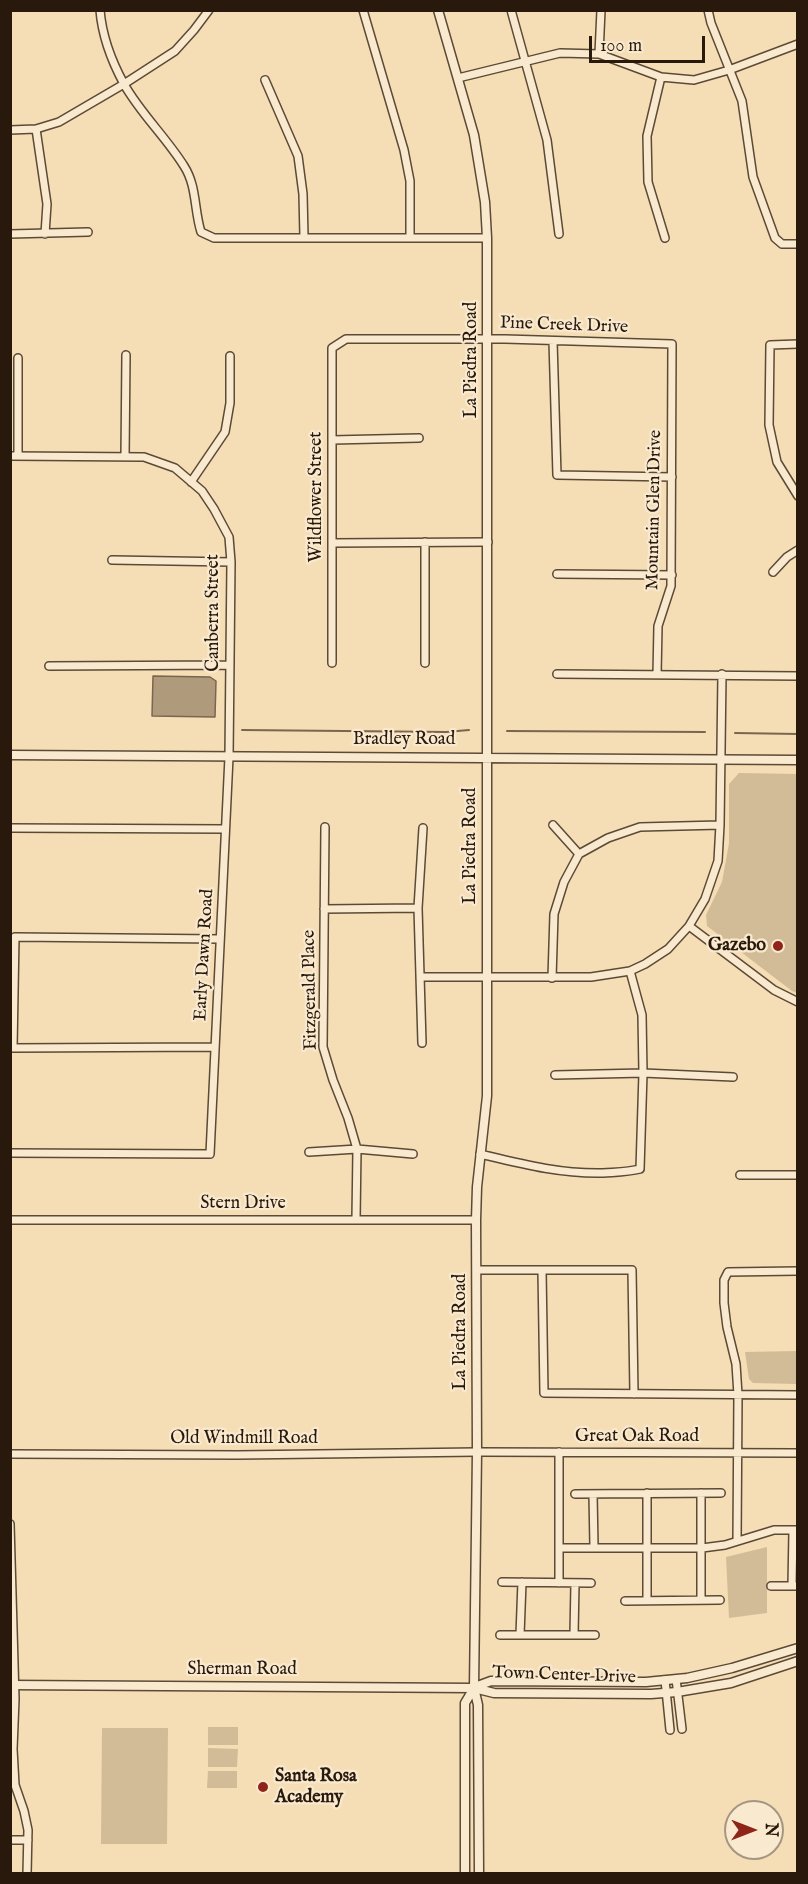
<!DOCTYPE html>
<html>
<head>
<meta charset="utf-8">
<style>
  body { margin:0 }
  #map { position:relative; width:808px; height:1884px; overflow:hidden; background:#f5ddb5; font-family:"IM FELL English",serif }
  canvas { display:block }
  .frame { position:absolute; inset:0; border:12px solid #29190c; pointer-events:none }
  .north { position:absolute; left:724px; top:1800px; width:60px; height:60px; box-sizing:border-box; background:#f8e9cf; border:2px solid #a59681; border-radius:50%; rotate:90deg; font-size:16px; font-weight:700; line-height:24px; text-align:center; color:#29190c }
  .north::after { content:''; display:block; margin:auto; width:21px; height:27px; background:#8f2418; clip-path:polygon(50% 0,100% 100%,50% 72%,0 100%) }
  .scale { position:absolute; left:589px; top:36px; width:116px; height:27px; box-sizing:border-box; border:3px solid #29190c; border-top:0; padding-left:8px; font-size:18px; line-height:21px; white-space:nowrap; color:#29190c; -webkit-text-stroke:4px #f8e9cf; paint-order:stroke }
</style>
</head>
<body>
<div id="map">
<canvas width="808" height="1884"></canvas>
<div class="frame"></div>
<div class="north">N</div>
<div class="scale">100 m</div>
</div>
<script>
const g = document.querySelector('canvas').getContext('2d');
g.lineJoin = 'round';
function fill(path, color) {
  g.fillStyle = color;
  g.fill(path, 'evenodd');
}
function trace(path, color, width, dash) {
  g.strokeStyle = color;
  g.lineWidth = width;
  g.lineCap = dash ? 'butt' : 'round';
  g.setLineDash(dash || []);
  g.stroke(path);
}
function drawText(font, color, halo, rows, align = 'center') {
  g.font = font + ' "IM FELL English",serif';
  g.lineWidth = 4.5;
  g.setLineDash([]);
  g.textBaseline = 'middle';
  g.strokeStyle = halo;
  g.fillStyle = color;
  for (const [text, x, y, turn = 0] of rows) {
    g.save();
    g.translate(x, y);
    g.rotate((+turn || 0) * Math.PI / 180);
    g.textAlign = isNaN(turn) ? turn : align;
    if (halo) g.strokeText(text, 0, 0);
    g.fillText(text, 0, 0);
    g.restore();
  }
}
fill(new Path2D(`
  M739,773L797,774V993L792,991L707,926L706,915L722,882L729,843V784Z
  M797,1351V1384L753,1383L749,1379L745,1352Z
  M767,1547V1613L729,1618L726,1557Z
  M208,1727H238V1745H208Z
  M102,1728H168L167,1844H101Z
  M208,1748L238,1749L237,1767H208Z
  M208,1771H237V1788H207Z`), '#d2bc98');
const water = new Path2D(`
  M153,676L210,677L216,681L215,717L152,716Z`);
fill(water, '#b09a7c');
trace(water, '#7a664f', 1.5);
trace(new Path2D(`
  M242,730L446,732L469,730
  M507,731L705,732
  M735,733L798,734`), '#7a664f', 2);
const minor = new Path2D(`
  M100,10C102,35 112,62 124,84C140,113 166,137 184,166C197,186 194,210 201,232L214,238H487
  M363,10L404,150L410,181V238
  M511,10L547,140L559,234
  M708,10L711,23L742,101L753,177L775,238L782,244H798
  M599,54L601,10
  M661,77L647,136L648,182L665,238
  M458,78L560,53L599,54L661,77L694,80L729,70L798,44
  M265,80L298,156L303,194L304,237
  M36,129L47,204L45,234
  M10,130L36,129L59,122L124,84L175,51L194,30L209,10
  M10,234L88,232
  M553,341L557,475L672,477
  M798,344L770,345L769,425L777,462L798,496
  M332,440L419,438
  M10,456L144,457L175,468L202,491L214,509L229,537L231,562L229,757L210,1154L10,1153
  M18,456V358
  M125,457L126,355
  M191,482L225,432L230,403V356
  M332,543L488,542
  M112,560L231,562
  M773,572L787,557L798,550
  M557,574L672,575
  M332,663V348L346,339H505L672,344L671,586L658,626L657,675
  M425,663V542
  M49,666L230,665
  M557,674L798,676
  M553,825L579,854
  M325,827L323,1047L333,1080L348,1118L357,1149L356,1219
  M10,828L225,829
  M324,909L418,908
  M689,926L774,990L798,1002
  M420,977H591L630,971L645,964L668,949L689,926L705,899L718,861L720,825L722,674
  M552,978L554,914L564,882L579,854L608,838L640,827L720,825
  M422,1043L418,908L423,828
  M215,1047L13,1048L15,937L220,939
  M555,1075L643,1073L733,1077
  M309,1152L357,1149L413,1154
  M480,1154C522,1164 560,1174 603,1173C616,1172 628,1172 640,1169L643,1073L642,1015L630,971
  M740,1175H798
  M10,1220H476
  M477,1270H632L634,1394
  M542,1271L544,1393L798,1395
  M10,1454L238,1455L477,1452L798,1453
  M647,1493V1601
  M701,1493V1600
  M575,1494L721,1493
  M593,1494L594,1547
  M10,1524L15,1699L13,1749L15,1785L24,1811L28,1830L27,1874
  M737,1541L738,1395L736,1364L727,1327L724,1303V1280L728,1272L798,1271
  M559,1548H702L725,1545L774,1530H798
  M502,1582L591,1583
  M559,1583V1452
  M771,1586H798
  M792,1586L793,1530
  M625,1601L720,1600
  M500,1635H595
  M520,1635L522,1582
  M574,1635L575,1583
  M676,1679L682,1729
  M665,1680L670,1730
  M10,1840H28`);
const tertiary = new Path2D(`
  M438,10L474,135L485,202L487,238V1096L477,1187L476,1220L477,1452L474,1688L478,1705L479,1874
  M10,755L798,760
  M10,1685L474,1688L494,1693L651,1694L677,1692L731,1683L798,1661
  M475,1687L491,1681L646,1682L687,1678L732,1668L798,1648
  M465,1874V1703L474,1688`);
trace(minor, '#5c4a36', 10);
trace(tertiary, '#5c4a36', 11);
trace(minor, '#f8e9cf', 7);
trace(tertiary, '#f8e9cf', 8);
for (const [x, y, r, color] of [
  [778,946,6,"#8f2418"],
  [263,1787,6,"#8f2418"]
]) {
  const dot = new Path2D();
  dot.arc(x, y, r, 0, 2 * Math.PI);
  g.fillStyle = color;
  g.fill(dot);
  trace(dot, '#f8e9cf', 2);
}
drawText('18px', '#29190c', '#f8e9cf', [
  ["Pine Creek Drive",564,326,2],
  ["La Piedra Road",472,360,-90],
  ["Wildflower Street",317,497,-90],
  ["Mountain Glen Drive",655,510,-89],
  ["Canberra Street",214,613,-90],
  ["Bradley Road",404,740],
  ["La Piedra Road",471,846,-90],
  ["Early Dawn Road",205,955,-87],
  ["Fitzgerald Place",311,990,-91],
  ["Stern Drive",243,1204],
  ["La Piedra Road",461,1332,-90],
  ["Great Oak Road",637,1437],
  ["Old Windmill Road",244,1439],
  ["Sherman Road",242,1670],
  ["Town Center Drive",564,1676,2]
]);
drawText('bold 18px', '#29190c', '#f8e9cf', [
  ["Gazebo",766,946],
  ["Santa Rosa",275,1777,"left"],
  ["Academy",275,1798,"left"]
], 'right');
</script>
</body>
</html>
